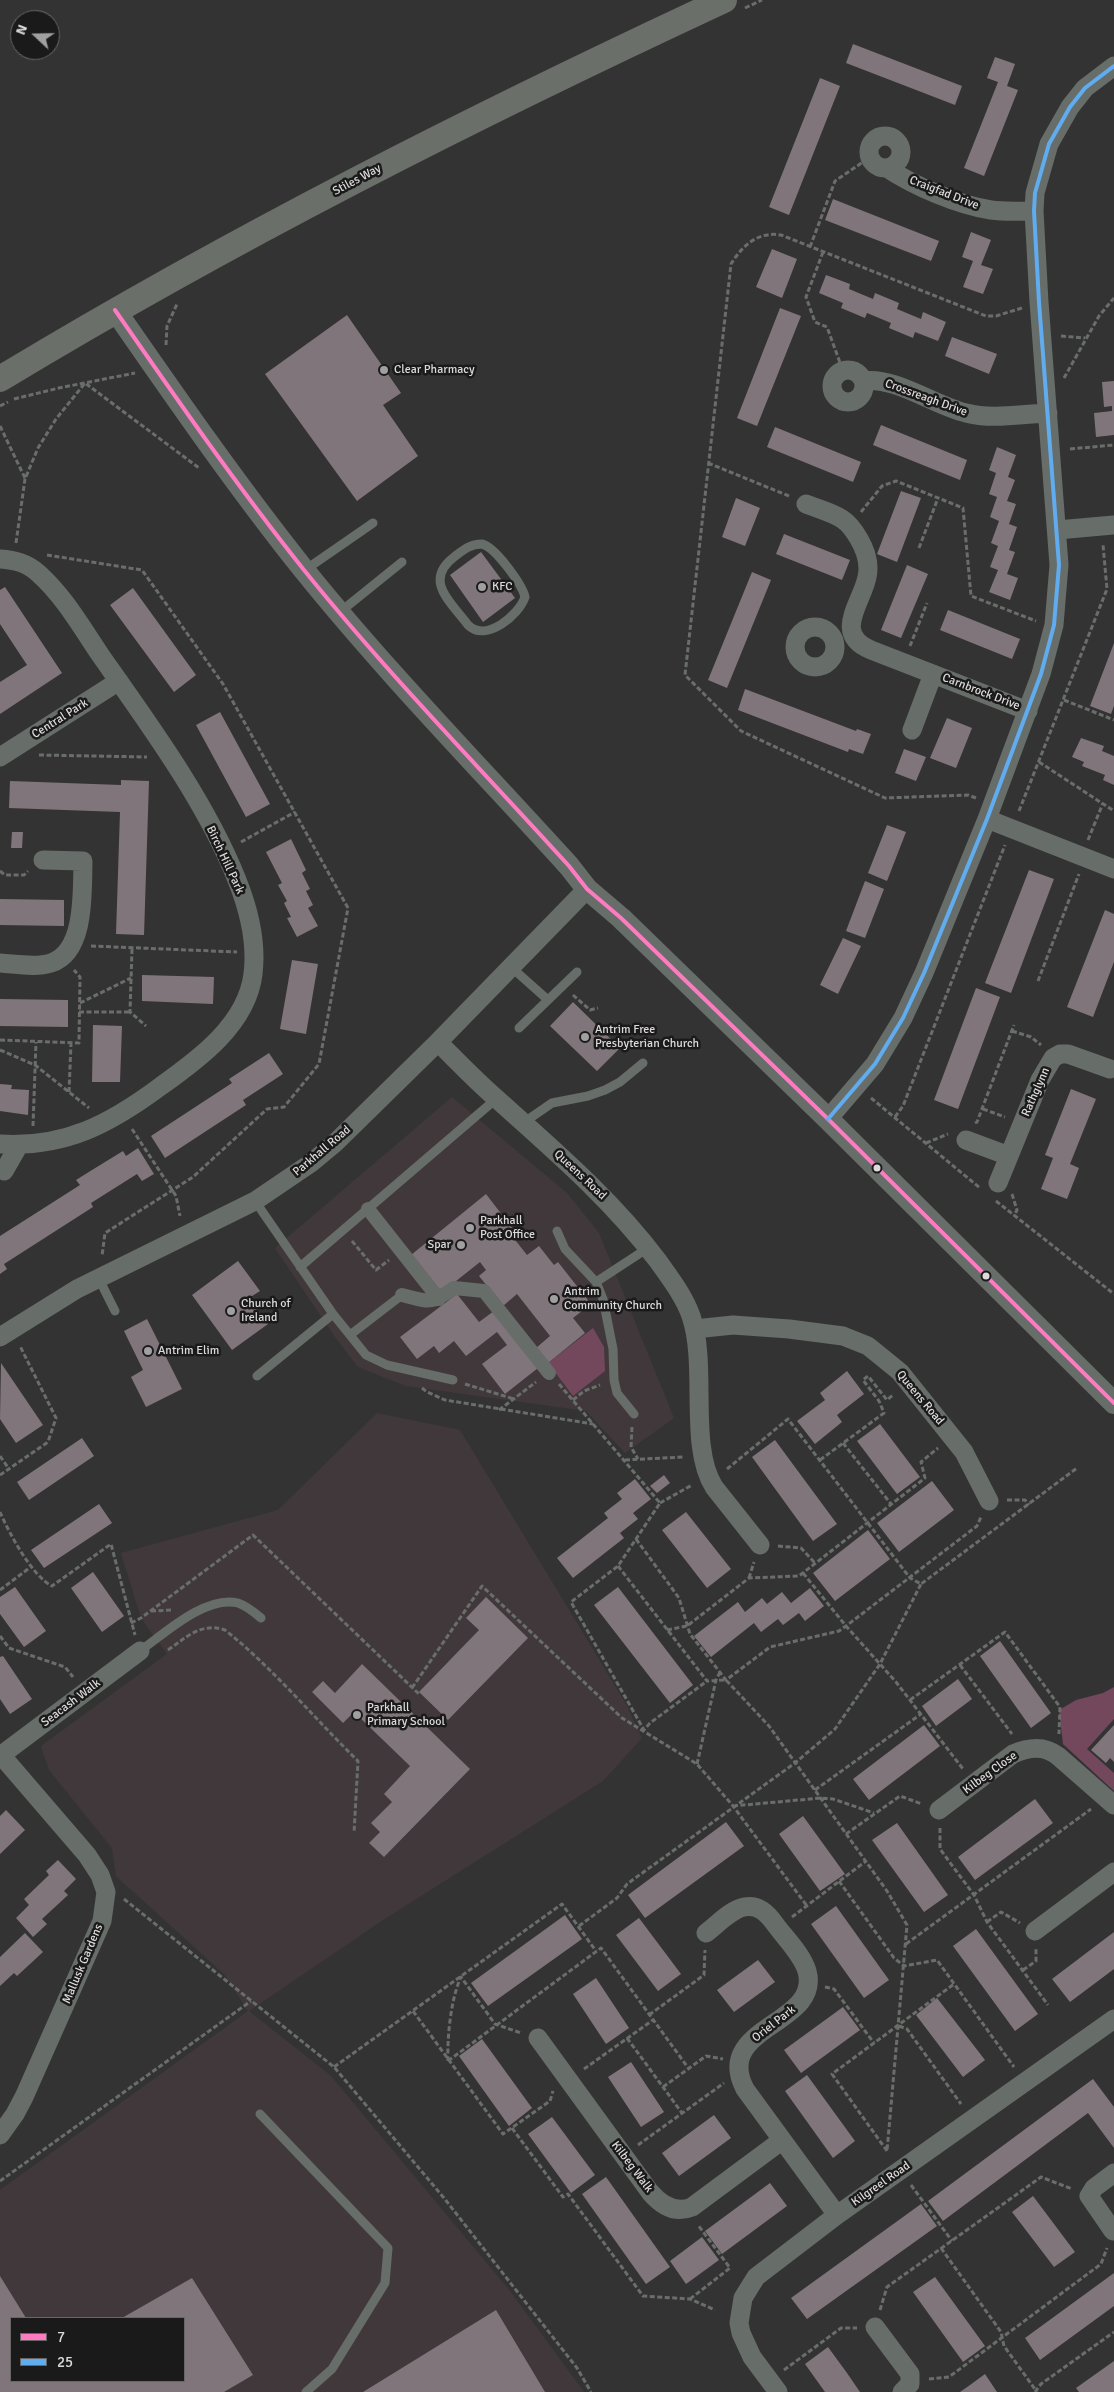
<!DOCTYPE html>
<html>
<head>
<meta charset="utf-8">
<style>
  body { margin:0 }
  #map { position:relative; width:1114px; height:2392px; overflow:hidden; background:#343333; font-family:Signika,sans-serif }
  canvas { display:block }
  .legend { position:absolute; left:10px; top:2317px; width:175px; height:65px; box-sizing:border-box; background:#1b1a1a; border:1px solid #686767; margin:0; padding:6px 9px; list-style:none; font-size:15px; color:#dcdadb }
  .legend li { display:flex; align-items:center; gap:10px; height:25px }
  .legend b { width:25px; border:1px solid #686767 }
  .north { position:absolute; left:10px; top:10px; width:50px; height:50px; box-sizing:border-box; background:#1b1a1a; border:1px solid #686767; border-radius:50%; rotate:291deg; font-size:14px; font-weight:700; line-height:20px; text-align:center; color:#dcdadb }
  .north::after { content:''; display:block; margin:auto; width:18px; height:22px; background:#a1a0a0; clip-path:polygon(50% 0,100% 100%,50% 72%,0 100%) }
</style>
</head>
<body>
<div id="map">
<canvas width="1114" height="2392"></canvas>
<ul class="legend">
<li><b style="height:6px;background:#fe7ac1"></b>7</li>
<li><b style="height:6px;background:#60acee"></b>25</li>
</ul>
<div class="north">N</div>
</div>
<script>
const g = document.querySelector('canvas').getContext('2d');
g.lineJoin = 'round';
function fill(path, color) {
  g.fillStyle = color;
  g.fill(path, 'evenodd');
}
function trace(path, color, width, dash) {
  g.strokeStyle = color;
  g.lineWidth = width;
  g.lineCap = dash ? 'butt' : 'round';
  g.setLineDash(dash || []);
  g.stroke(path);
}
function drawText(font, color, halo, rows, align = 'center') {
  g.font = font + ' Signika,sans-serif';
  g.lineWidth = 5;
  g.setLineDash([]);
  g.textBaseline = 'middle';
  g.strokeStyle = halo;
  g.fillStyle = color;
  for (const [text, x, y, turn = 0] of rows) {
    g.save();
    g.translate(x, y);
    g.rotate((+turn || 0) * Math.PI / 180);
    g.textAlign = isNaN(turn) ? turn : align;
    if (halo) g.strokeText(text, 0, 0);
    g.fillText(text, 0, 0);
    g.restore();
  }
}
fill(new Path2D(`
  M452,1097L567,1193L599,1233L674,1418L625,1453L586,1411L406,1386L358,1367L335,1337L275,1248Z
  M377,1413L460,1430L626,1704L642,1738L603,1781L383,1920L249,2011L331,2076L510,2291L584,2392H0V2190L248,2011L224,1974L116,1876L112,1848L49,1770L41,1746L167,1654L141,1618L121,1553L278,1510ZM11,2318H184V2381H11Z`), '#41383b');
fill(new Path2D(`
  M593,1328L604,1347L605,1371L573,1396L548,1363Z
  M1114,1687V1719L1087,1749L1114,1773V1791L1063,1744L1059,1710L1076,1700L1103,1693Z`), '#73475c');
fill(new Path2D(`
  M853,44L962,86L955,105L846,63Z
  M995,57L1015,64L1007,86L1018,90L984,176L964,168L998,82L987,78Z
  M820,78L840,86L789,215L769,207Z
  M833,199L939,241L931,261L825,220Z
  M971,232L991,240L981,265L993,269L983,294L963,287L973,261L962,257Z
  M772,249L797,259L782,298L756,287Z
  M826,275L850,284L849,289L873,299L875,293L899,303L897,309L921,319L923,312L946,322L938,341L915,332L913,338L889,328L891,323L867,313L865,318L841,308L843,303L819,293Z
  M780,308L801,316L757,426L737,418Z
  M347,315L401,393L383,405L418,456L357,501L265,374Z
  M952,337L997,354L989,374L945,356Z
  M1114,381V435L1096,437L1094,413L1112,411V406L1104,407L1102,382Z
  M881,425L967,460L960,480L873,445Z
  M775,427L861,462L853,482L767,447Z
  M997,447L1016,455L1008,477L1015,480L1007,501L1016,504L1009,524L1017,527L1009,550L1015,552L1007,574L1018,578L1010,600L989,592L998,570L990,567L998,546L991,543L999,521L990,517L997,497L989,494L996,473L989,470Z
  M901,491L921,498L897,562L877,554Z
  M736,498L760,508L745,546L722,537Z
  M784,534L850,560L842,580L776,554Z
  M481,552L515,598L483,622L450,575Z
  M907,565L928,574L901,638L881,630Z
  M752,572L771,580L727,688L708,680Z
  M5,587L62,673L0,714V682L27,665L0,624V590Z
  M133,588L196,675L174,692L110,605Z
  M948,610L1020,639L1012,659L940,630Z
  M1114,643V706L1111,714L1090,706Z
  M745,689L856,731L857,729L871,734L863,754L849,749L848,752L738,710Z
  M220,712L270,804L246,817L196,725Z
  M947,718L972,728L956,768L930,758Z
  M1081,738L1104,746L1102,751L1114,756V785L1103,780L1105,775L1082,766L1084,762L1072,757Z
  M904,749L926,757L916,781L895,773Z
  M121,780L149,781L144,935L116,934L120,812L9,808L10,781L121,785Z
  M887,825L906,832L887,881L868,873Z
  M12,832H23L22,848H11Z
  M291,839L306,870L302,873L310,889L306,891L313,905L308,908L318,926L297,937L287,918L291,917L284,903L287,901L278,885L282,883L266,852Z
  M1029,870L1054,879L1011,993L985,983Z
  M865,881L884,889L865,938L846,931Z
  M0,899L64,900V926L0,925Z
  M1105,910L1114,914V962L1093,1017L1067,1007Z
  M843,938L861,946L838,994L820,985Z
  M292,960L318,964L306,1034L280,1029Z
  M142,975L214,977L213,1004L142,1001Z
  M976,988L1000,997L958,1109L934,1100Z
  M0,999L68,1000V1027L0,1026Z
  M573,1002L620,1048L597,1071L550,1026Z
  M93,1025L122,1026L120,1082H92Z
  M269,1053L283,1074L243,1100L246,1105L165,1158L151,1136L232,1083L229,1079Z
  M0,1084L12,1085L11,1089L29,1090L28,1115L0,1111Z
  M1071,1089L1096,1099L1070,1164L1079,1168L1067,1199L1041,1189L1053,1158L1045,1155Z
  M138,1148L154,1174L142,1181L137,1174L91,1203L93,1207L4,1264L7,1269L0,1274V1236L80,1185L76,1180L92,1170L123,1151L126,1156Z
  M486,1194L516,1233L512,1236L527,1255L539,1246L554,1265L558,1262L591,1304L573,1318L585,1333L548,1363L536,1348L550,1336L517,1294L503,1306L479,1276L486,1270L480,1262L441,1293L411,1255Z
  M238,1261L260,1291L249,1298L268,1324L232,1350L192,1295Z
  M457,1294L479,1322L494,1311L538,1368L505,1394L482,1364L507,1345L497,1332L466,1356L454,1341L439,1353L434,1346L417,1359L400,1337Z
  M147,1319L182,1389L146,1407L131,1377L143,1370L124,1331Z
  M1,1363L43,1425L16,1443L0,1419Z
  M847,1371L864,1394L837,1415L842,1422L815,1444L797,1421L825,1400L820,1393Z
  M880,1424L920,1477L897,1494L857,1441Z
  M82,1438L94,1456L29,1500L17,1482Z
  M775,1440L837,1524L813,1541L752,1457Z
  M664,1475L670,1483L657,1493L650,1486Z
  M635,1479L651,1499L633,1513L638,1519L620,1533L624,1538L573,1578L557,1558L608,1518L604,1513L622,1499L617,1493Z
  M932,1481L954,1510L899,1552L877,1523Z
  M99,1504L112,1523L44,1568L31,1550Z
  M686,1512L731,1569L707,1588L662,1530Z
  M868,1530L890,1559L835,1601L813,1573Z
  M93,1572L124,1616L102,1632L71,1588Z
  M15,1587L46,1631L24,1647L0,1614V1597Z
  M618,1587L693,1685L670,1703L594,1605Z
  M810,1588L824,1606L805,1621L799,1613L783,1625L778,1619L761,1632L754,1623L711,1657L694,1636L738,1602L745,1612L762,1598L767,1604L782,1592L791,1603Z
  M486,1597L528,1638L448,1720L419,1692L479,1630L466,1618Z
  M1000,1641L1051,1713L1031,1728L980,1656Z
  M3,1656L32,1699L10,1714L0,1699V1657Z
  M362,1664L470,1769L384,1857L369,1843L380,1832L371,1823L392,1802L384,1794L410,1766L354,1712L343,1723L312,1692L323,1681L335,1693Z
  M958,1679L972,1699L936,1726L922,1706Z
  M924,1725L940,1746L869,1800L853,1779Z
  M1114,1725V1762L1110,1758L1106,1763L1091,1750Z
  M1035,1799L1053,1823L975,1880L958,1857Z
  M6,1810L25,1830L0,1854V1816Z
  M803,1816L845,1874L820,1891L779,1834Z
  M726,1822L744,1846L645,1918L628,1895Z
  M897,1823L948,1895L924,1912L872,1840Z
  M58,1860L76,1879L64,1891L68,1895L42,1919L47,1924L33,1937L16,1918L29,1905L24,1899L49,1875L46,1871Z
  M836,1906L889,1980L864,1998L811,1924Z
  M565,1915L582,1939L488,2006L471,1983Z
  M639,1918L681,1974L658,1991L616,1935Z
  M976,1929L1038,2014L1015,2031L953,1946Z
  M1114,1932V1969L1070,2002L1052,1979Z
  M25,1933L43,1952L17,1976L14,1973L0,1986V1957Z
  M758,1960L775,1982L734,2012L717,1990Z
  M596,1978L629,2028L606,2044L573,1994Z
  M937,1998L985,2060L963,2077L916,2015Z
  M843,2007L860,2030L801,2073L784,2050Z
  M482,2039L532,2108L509,2126L459,2056Z
  M631,2062L664,2112L641,2127L608,2077Z
  M807,2075L855,2141L833,2158L785,2091Z
  M1093,2079L1114,2107V2148L1088,2113L943,2221L928,2201Z
  M714,2115L731,2138L679,2176L662,2153Z
  M552,2117L595,2175L571,2193L528,2134Z
  M606,2177L670,2267L646,2284L582,2194Z
  M770,2183L787,2206L722,2254L705,2231Z
  M1033,2196L1075,2252L1054,2267L1012,2212Z
  M921,2204L937,2226L807,2319L791,2298Z
  M702,2237L719,2260L686,2284L670,2261Z
  M1114,2273V2306L1040,2360L1025,2338Z
  M0,2276L26,2318H11V2381H184V2318H122L192,2278L253,2375L224,2392H0Z
  M935,2277L985,2346L963,2362L913,2292Z
  M496,2310L545,2392H363Z
  M828,2347L847,2373L860,2392H825L805,2364Z
  M1114,2361V2392H1079L1076,2388Z
  M985,2374L997,2392H960L970,2385Z`), '#80757a');
trace(new Path2D(`
  M745,8L762,0
  M810,247L835,181L869,158
  M823,252L806,297L815,322L827,327L843,371
  M1061,336L1085,338
  M166,345L167,326L177,304
  M1064,378L1099,316L1114,298
  M14,399L59,388L135,373
  M0,406L8,402
  M0,426L25,478
  M1070,449L1114,445
  M708,463L789,496
  M861,512L882,486L896,481L963,508L971,596L1036,621
  M16,543L25,479L38,448L56,419L85,383L199,468
  M919,548L938,498
  M47,555L142,570L223,684L348,908L319,1064L284,1107L267,1109L193,1177L105,1233L102,1256
  M910,646L927,603
  M1064,700L1114,720
  M39,755L147,757
  M1039,762L1114,811
  M976,798L968,795L885,798L741,731L685,675L731,264C742,246 758,231 781,235L986,316H996L1022,308
  M1019,811L1107,589L1103,545
  M1088,840L1103,803
  M241,842L295,812
  M0,871L5,875H24L28,871
  M91,946L237,952
  M132,949L130,1012L146,1026
  M1038,981L1079,874
  M573,995L590,1010L598,1008
  M80,1003L131,978
  M79,1012H130
  M1012,1031L1031,1037L1041,1045
  M0,1040L79,1043L80,977L74,970
  M0,1050L35,1065L89,1108
  M69,1092L71,1043
  M871,1098L980,1188
  M983,1109L1005,1117
  M895,1117L903,1106L1005,845
  M975,1123L977,1122L1014,1025
  M33,1126L36,1042
  M132,1129L176,1196L180,1216
  M926,1143L948,1134
  M1012,1194L1017,1210L1014,1216
  M996,1201L1114,1294
  M352,1241L376,1270L389,1260
  M465,1384L514,1399
  M559,1384L660,1503L618,1566L571,1602L644,1730L650,1723L707,1681
  M422,1388L427,1392L445,1400L593,1424
  M573,1400L584,1391L600,1385
  M499,1410L536,1382
  M632,1427L631,1447L638,1459
  M843,1443L891,1504
  M0,1456L9,1469
  M625,1460L684,1457
  M820,1460L884,1413L879,1401L863,1380L868,1376L887,1400L893,1395
  M727,1469L788,1419L910,1578L921,1584L1077,1468
  M0,1475L48,1442L56,1418L20,1346
  M1007,1500H1025L1029,1505
  M660,1503L692,1485
  M0,1512C9,1533 32,1576 52,1586L111,1544L135,1635
  M636,1539L679,1598L690,1634L726,1680L770,1647L839,1631L846,1626L977,1526L981,1517
  M778,1546L801,1548L815,1563
  M618,1566L707,1681L726,1680L769,1726L887,1891L907,1925L887,2151
  M803,1573L846,1626L896,1682L963,1769
  M749,1578L754,1562
  M0,1590L32,1566
  M151,1611L172,1610
  M131,1623L141,1618L253,1535L419,1694
  M667,1630L687,1626L749,1578L799,1576L925,1478L921,1462L938,1448
  M0,1636L9,1648L65,1667L73,1677
  M168,1650C187,1637 201,1622 225,1630C273,1668 314,1718 358,1761L354,1833
  M960,1665L1012,1734
  M412,1688L482,1586L622,1718L697,1764L733,1806L807,1906
  M910,1700L1005,1632L1060,1707L1059,1734
  M697,1764L716,1680L720,1672
  M815,1790L921,1714
  M733,1806L821,1798L833,1799L874,1813
  M940,1828V1849L974,1895L987,1922L1048,2005
  M846,1834L900,1796L922,1804
  M839,1881L894,1958L904,1966L937,1960L1014,2067
  M124,1899L334,2067L444,2198L577,2368L591,2392
  M792,1917L866,1861
  M987,1922L1001,1912L1020,1923
  M579,1926L617,1898L627,1884L795,1763L835,1729L880,1664L921,1584
  M906,1944L1091,1809
  M1023,1970L1036,1961V1948
  M825,1987L834,1989L874,2043
  M413,2011L503,2134L550,2101L553,2091
  M649,2015L704,1975L705,1950
  M899,2026L907,2029L961,2104
  M627,2038L682,2113
  M448,2061L601,1948L689,2069
  M448,2061C447,2037 451,1998 461,1977L495,2024L521,2033
  M334,2067L562,1904L596,1951
  M584,2069L653,2020
  M663,2087L706,2056L723,2059
  M512,2128L563,2197L568,2194L643,2296L690,2299L715,2310
  M638,2145L724,2083
  M887,2151L832,2074L954,1984
  M0,2181L251,2001
  M911,2185L952,2241
  M941,2248L1001,2332L1004,2346L1037,2392
  M690,2299L730,2268L698,2225
  M880,2310L887,2287L1041,2177L1072,2189
  M784,2370L841,2328H857
  M929,2379L949,2377L1101,2264L1107,2248
  M1035,2392L1041,2384L1114,2332`), '#6a6e6b', 3, [5, 2.5]);
trace(new Path2D(`
  M482,544C495,547 522,584 525,597C519,615 486,643 468,625C451,602 423,581 454,557C463,550 470,544 482,544Z
  M305,570L373,523
  M340,612L402,562
  M511,967L548,1000
  M519,1028L577,972
  M523,1123L552,1103L588,1096L605,1090L620,1082L643,1063
  M255,1201L333,1314L366,1355L387,1365L453,1380
  M557,1231L565,1249L596,1282L603,1299L613,1349L614,1380L617,1393L634,1414
  M300,1267L496,1099
  M99,1279L115,1311
  M596,1282L648,1248
  M350,1335L402,1295
  M257,1376L333,1314
  M140,1651C165,1633 206,1595 238,1603C247,1606 254,1612 261,1618
  M260,2114L388,2248L385,2283L332,2369L306,2392`), '#676d69', 9);
trace(new Path2D(`
  M368,1209L439,1299
  M402,1295C430,1302 430,1305 454,1288L484,1291L549,1373`), '#676d69', 14);
trace(new Path2D(`
  M869 152a16 16 0 1 1 32 0a16 16 0 1 1-32 0Z
  M887,168C914,186 958,205 991,210C1005,212 1019,211 1034,211
  M832 386a16 16 0 1 1 32 0a16 16 0 1 1-32 0Z
  M863,381C895,376 935,406 966,413C992,420 1021,414 1048,413
  M806,504C818,509 831,512 842,519C850,524 855,532 859,539C866,551 870,564 867,577C862,603 832,634 871,650L1028,711
  M1057,530L1114,525
  M0,559C15,560 27,563 38,573C64,596 82,628 101,656C149,724 206,802 237,880C249,910 257,942 253,974C247,1024 199,1059 161,1086C110,1124 65,1148 0,1144
  M795 647a20 20 0 1 1 40 0a20 20 0 1 1-40 0Z
  M912,730L933,674
  M0,757L119,681
  M987,819L1114,869
  M0,963C16,964 36,968 51,963C86,952 82,890 83,861L43,860
  M438,1042C458,1062 477,1082 498,1100C555,1151 612,1200 658,1261C670,1278 684,1296 691,1316C708,1365 688,1446 714,1487L760,1545
  M828,1119L875,1064L903,1018L924,973L987,819L1041,674L1054,625L1059,565L1039,302L1034,211L1035,193L1049,144L1070,107L1085,88L1114,66
  M966,1140L1009,1156
  M4,1171L19,1145
  M998,1183L1040,1080L1053,1058L1060,1054H1068L1110,1069
  M695,1329L733,1325L789,1329L843,1336L868,1346L900,1372L964,1452L989,1501
  M0,1337L77,1289L255,1201L311,1163L335,1143L438,1042L587,889
  M0,1756L140,1651
  M939,1810L1013,1754C1029,1747 1044,1745 1058,1756L1114,1805
  M1035,1931L1114,1872
  M706,1933C717,1925 730,1910 744,1907C758,1904 767,1913 775,1924C785,1938 802,1954 807,1971C822,2025 712,2026 745,2089L837,2215
  M538,2038L650,2192C661,2205 675,2214 692,2207L781,2141
  M0,2135L15,2114L24,2097L102,1921L106,1892L100,1875L87,1855L1,1755
  M1113,2231L1089,2196L1094,2188L1114,2173
  M875,2327L910,2374V2384L902,2392
  M778,2392L752,2357L741,2333L739,2323L743,2298L756,2277L837,2215L1114,2019`), '#676d69', 19);
trace(new Path2D(`
  M115,310C176,398 237,486 304,570C387,673 480,768 569,866L587,889L621,918L828,1119L1114,1403`), '#676d69', 22);
trace(new Path2D(`
  M0,379C233,238 477,115 724,0`), '#6a6f6a', 26);
trace(new Path2D(`
  M115,310C176,398 237,486 304,570C387,673 480,768 569,866L587,889L621,918L828,1119L1114,1403`), '#fe7ac1', 4);
trace(new Path2D(`
  M828,1119L875,1064L903,1018L924,973L987,819L1041,674L1054,625L1059,565L1039,302L1034,211L1035,193L1049,144L1070,107L1085,88L1114,66`), '#60acee', 4);
for (const [x, y, r, color] of [
  [384,370,5,"#a1a0a0"],
  [482,587,5,"#a1a0a0"],
  [585,1037,5,"#a1a0a0"],
  [877,1168,4.5,"#dcdadb"],
  [470,1228,5,"#a1a0a0"],
  [461,1245,5,"#a1a0a0"],
  [986,1276,4.5,"#dcdadb"],
  [554,1299,5,"#a1a0a0"],
  [231,1311,5,"#a1a0a0"],
  [148,1351,5,"#a1a0a0"],
  [357,1715,5,"#a1a0a0"]
]) {
  const dot = new Path2D();
  dot.arc(x, y, r, 0, 2 * Math.PI);
  g.fillStyle = color;
  g.fill(dot);
  trace(dot, '#1b1a1a', 2);
}
drawText('12px', '#dcdadb', '#1b1a1a', [
  ["Stiles Way",357,180,-28],
  ["Craigfad Drive",944,193,21],
  ["Crossreagh Drive",926,398,20],
  ["Carnbrock Drive",981,692,21],
  ["Central Park",60,719,-32],
  ["Birch Hill Park",225,860,65],
  ["Rathglynn",1036,1092,-66],
  ["Parkhall Road",322,1151,-40],
  ["Queens Road",580,1175,43],
  ["Queens Road",920,1398,50],
  ["Seacash Walk",71,1703,-37],
  ["Kilbeg Close",990,1773,-36],
  ["Mallusk Gardens",83,1964,-67],
  ["Oriel Park",774,2024,-38],
  ["Kilbeg Walk",632,2167,53],
  ["Kilgreel Road",881,2184,-35]
]);
drawText('12px', '#dcdadb', '#1b1a1a', [
  ["Clear Pharmacy",394,370],
  ["KFC",492,587],
  ["Antrim Free",595,1030],
  ["Presbyterian Church",595,1044],
  ["Parkhall",480,1221],
  ["Post Office",480,1235],
  ["Spar",451,1245,"right"],
  ["Antrim",564,1292],
  ["Community Church",564,1306],
  ["Church of",241,1304],
  ["Ireland",241,1318],
  ["Antrim Elim",158,1351],
  ["Parkhall",367,1708],
  ["Primary School",367,1722]
], 'left');
</script>
</body>
</html>
